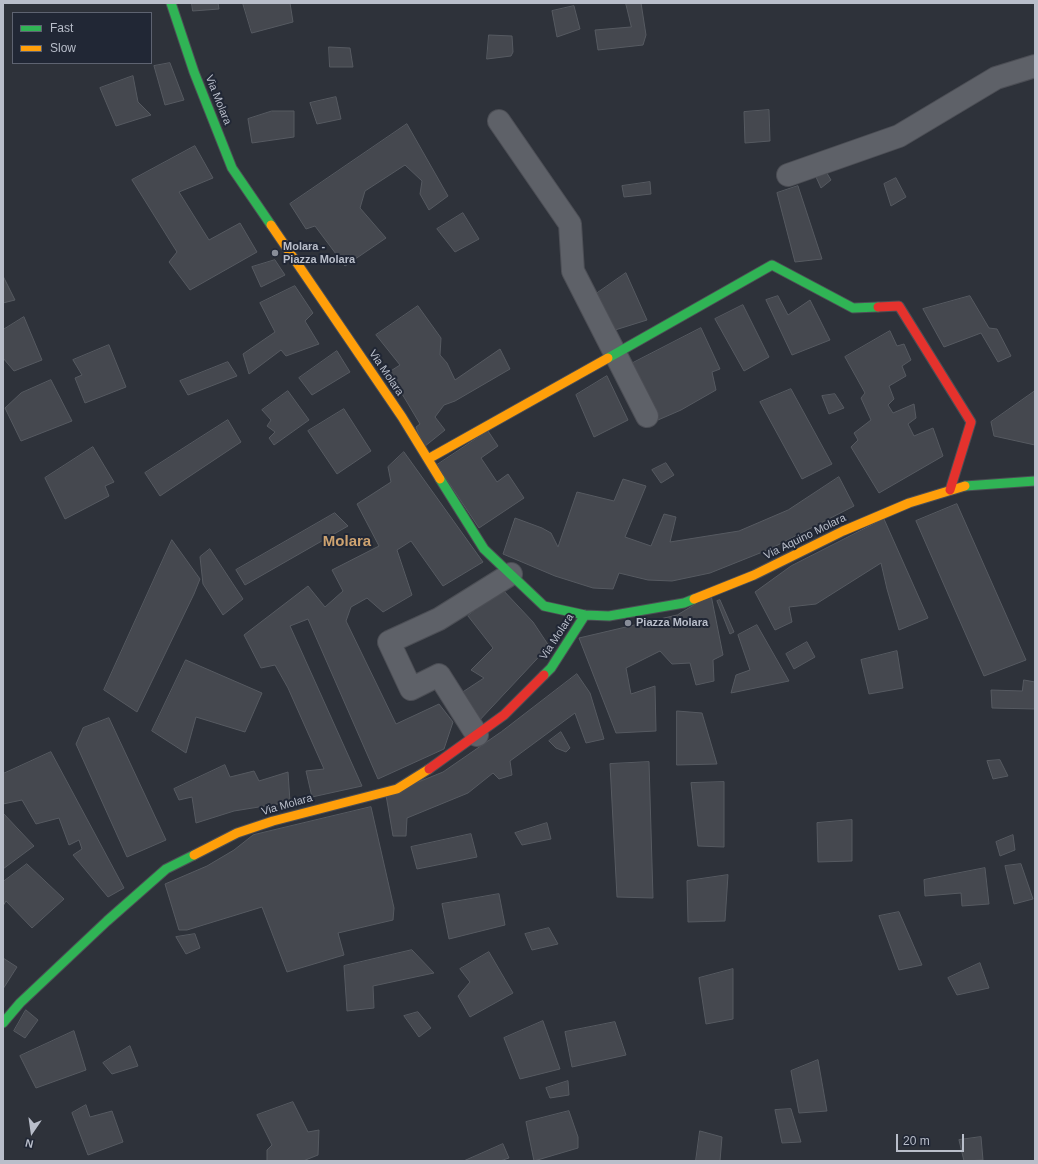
<!DOCTYPE html>
<html>
<head>
<meta charset="utf-8">
<style>
  body { margin:0 }
  #map { position:relative; width:1038px; height:1164px; overflow:hidden; background:#2e323a; font-family:Helvetica,sans-serif }
  canvas { display:block }
  .frame { position:absolute; inset:0; border:4px solid #b9beca; pointer-events:none }
  .legend { position:absolute; left:12px; top:12px; width:140px; height:52px; box-sizing:border-box; background:#212735; border:1px solid #5e6371; margin:0; padding:5px 7px; list-style:none; font-size:12px; color:#b9beca }
  .legend li { display:flex; align-items:center; gap:8px; height:20px }
  .legend b { width:20px; border:1px solid #5e6371 }
  .north { position:absolute; left:12px; top:1112px; width:40px; height:40px; -webkit-text-stroke:3px #212735; paint-order:stroke; rotate:193deg; font-size:11px; font-weight:700; line-height:16px; text-align:center; color:#b9beca }
  .north::after { content:''; display:block; margin:auto; width:14px; height:18px; background:#b9beca; clip-path:polygon(50% 0,100% 100%,50% 72%,0 100%) }
  .scale { position:absolute; left:896px; top:1134px; width:68px; height:18px; box-sizing:border-box; border:2px solid #b9beca; border-top:0; padding-left:5px; font-size:12px; line-height:14px; white-space:nowrap; color:#b9beca; -webkit-text-stroke:3px #212735; paint-order:stroke }
</style>
</head>
<body>
<div id="map">
<canvas width="1038" height="1164"></canvas>
<div class="frame"></div>
<ul class="legend">
<li><b style="height:5px;background:#30b455"></b>Fast</li>
<li><b style="height:5px;background:#ff9f0a"></b>Slow</li>
</ul>
<div class="north">N</div>
<div class="scale">20 m</div>
</div>
<script>
const g = document.querySelector('canvas').getContext('2d');
g.lineJoin = 'round';
function fill(path, color) {
  g.fillStyle = color;
  g.fill(path, 'evenodd');
}
function trace(path, color, width, dash) {
  g.strokeStyle = color;
  g.lineWidth = width;
  g.lineCap = dash ? 'butt' : 'round';
  g.setLineDash(dash || []);
  g.stroke(path);
}
function drawText(font, color, halo, rows, align = 'center') {
  g.font = font + ' Helvetica,sans-serif';
  g.lineWidth = 4;
  g.setLineDash([]);
  g.textBaseline = 'middle';
  g.strokeStyle = halo;
  g.fillStyle = color;
  for (const [text, x, y, turn = 0] of rows) {
    g.save();
    g.translate(x, y);
    g.rotate((+turn || 0) * Math.PI / 180);
    g.textAlign = isNaN(turn) ? turn : align;
    if (halo) g.strokeText(text, 0, 0);
    g.fillText(text, 0, 0);
    g.restore();
  }
}
const building = new Path2D(`
  M192,3H218L219,9L193,11Z
  M243,3H290L293,22L252,33Z
  M626,3H641L646,35L643,45L598,50L595,30L631,27Z
  M574,6L580,29L557,37L552,11Z
  M489,35L512,36L513,52L511,56L487,59Z
  M329,47L350,48L353,67H330Z
  M170,63L184,100L165,105L154,66Z
  M133,76L138,102L151,115L116,126L100,88Z
  M336,97L341,119L317,124L310,103Z
  M769,110L770,141L745,143L744,112Z
  M272,111H294V137L252,143L248,119Z
  M407,124L448,196L429,210L420,194L422,181L405,165L365,191L360,208L386,238L345,266L315,226L306,229L290,204Z
  M195,146L213,178L179,192L209,240L240,223L257,252L190,290L169,262L177,252L132,180Z
  M822,165L831,180L821,188L812,168Z
  M896,178L906,197L891,206L884,184Z
  M650,182L651,194L624,197L622,186Z
  M798,186L822,259L795,262L777,193Z
  M463,213L479,239L455,252L437,229Z
  M275,260L285,275L261,287L252,267Z
  M626,273L647,320L615,330L596,294Z
  M3,276L15,300L3,303Z
  M295,286L313,313L305,321L319,344L286,356L281,350L249,374L243,354L275,332L260,303Z
  M778,296L788,315L810,300L830,340L792,355L766,300Z
  M970,296L989,328L997,329L1011,356L998,362L981,333L944,347L923,309Z
  M743,305L769,357L744,371L715,319Z
  M418,306L441,338L440,355L447,363L455,380L500,349L510,369L455,401L444,405L435,417L445,430L424,447L416,427L420,424L389,372L400,365L376,335Z
  M24,317L42,360L14,371L3,358V330Z
  M701,328L720,369L712,372L716,390L681,410L658,420L631,364Z
  M890,331L897,346L904,344L911,360L902,366L906,376L889,386L894,399L888,405L893,413L914,404L916,418L908,424L914,436L933,428L943,456L879,493L851,447L858,440L854,433L871,420L861,398L865,393L845,357Z
  M109,345L126,387L85,403L75,378L82,375L73,360Z
  M337,351L350,372L312,395L299,378Z
  M228,362L237,376L188,395L180,381Z
  M607,376L628,420L594,437L576,395Z
  M51,380L72,421L21,441L5,408L21,393Z
  M791,389L832,464L802,479L760,402Z
  M288,391L309,420L274,445L269,438L275,432L267,426L271,420L262,410Z
  M1035,391V445L994,436L991,422Z
  M835,394L844,408L829,414L822,396Z
  M344,409L371,451L337,474L308,431Z
  M228,420L241,442L160,496L145,473Z
  M488,431L498,446L481,458L497,482L508,474L524,498L479,528L437,465Z
  M93,447L114,482L105,486L109,496L65,519L45,478Z
  M404,452L483,562L443,586L411,541L397,550L412,595L383,612L367,598L351,607L346,621L396,724L439,704L453,722L444,749L378,779L308,619L290,626L362,786L312,797L306,771L324,769L288,688L275,665L261,668L244,635L308,586L325,607L343,591L332,570L379,546L357,504L391,482L388,467Z
  M666,463L674,475L661,483L652,470Z
  M839,477L854,506L770,549L710,573L672,581L648,580L619,573L613,589L593,588L555,576L503,554L515,518L542,528L551,533L558,547L577,492L614,501L623,479L646,486L625,537L651,546L664,514L676,517L670,542L739,531L788,510Z
  M957,504L1026,660L984,676L916,521Z
  M335,513L348,526L245,585L236,570Z
  M884,519L928,618L899,630L887,589L881,563L816,604L789,607L792,622L775,630L755,592L791,566Z
  M172,540L200,579L194,594L137,712L104,690Z
  M210,549L243,599L223,615L203,584L200,557Z
  M502,589L533,622L549,646L477,723L458,695L484,678L471,670L493,648L468,616Z
  M711,595L723,655L713,660L714,681L696,685L690,663L672,664L660,651L626,668L631,694L655,686L656,731L616,733L579,638L677,615Z
  M720,600L734,632L730,634L717,601Z
  M757,625L789,681L731,693L736,675L750,670L738,635Z
  M807,642L815,657L794,669L786,654Z
  M897,651L903,688L869,694L861,660Z
  M186,660L262,693L245,732L196,717L186,753L152,731Z
  M577,674L590,693L604,739L586,743L575,713L510,761L512,775L499,779L493,773L468,793L407,818L406,836H393L386,795L443,772L501,732Z
  M1024,680L1035,682V709L992,708L991,690L1022,691Z
  M677,711L702,713L717,764L677,765Z
  M109,718L166,840L127,857L76,744L83,728Z
  M561,732L570,748L566,752L556,748L549,741Z
  M51,752L124,888L108,897L73,855L82,849L79,840L69,845L59,818L36,824L22,800L3,804V774Z
  M1000,760L1008,776L993,779L987,761Z
  M649,762L653,898L617,897L610,764Z
  M225,765L230,777L254,771L259,781L288,772L290,802L234,811L196,823L192,797L179,800L174,789Z
  M724,782V847L698,846L691,783Z
  M371,807L394,908L393,920L338,933L344,955L287,972L262,907L187,930H179L165,884L207,866L234,850L253,835Z
  M3,813L34,846L3,869Z
  M852,820V861L818,862L817,823Z
  M547,823L551,839L522,845L515,833Z
  M471,834L477,857L417,869L411,847Z
  M1013,835L1015,850L1000,856L996,842Z
  M27,864L64,899L32,928L6,901L3,906V882Z
  M1021,864L1033,899L1014,904L1005,866Z
  M985,868L989,904L962,906L961,893L925,896L924,880Z
  M728,875L725,921L688,922L687,881Z
  M499,894L505,925L449,939L442,904Z
  M899,912L922,965L899,970L879,916Z
  M549,928L558,944L532,950L525,934Z
  M195,934L200,948L186,954L176,937Z
  M412,950L434,973L373,986L374,1008L347,1011L344,966Z
  M489,952L513,993L470,1017L458,996L470,982L460,969Z
  M3,958L17,967L3,989Z
  M980,963L989,988L957,995L948,978Z
  M733,969V1019L706,1024L699,978Z
  M26,1010L38,1020L25,1038L14,1031Z
  M418,1012L431,1028L419,1037L404,1016Z
  M543,1021L560,1069L520,1079L504,1038Z
  M615,1022L626,1055L572,1067L565,1032Z
  M74,1031L86,1070L36,1088L20,1056Z
  M130,1046L138,1066L112,1074L103,1063Z
  M818,1060L827,1111L799,1113L791,1071Z
  M568,1081L569,1095L550,1098L546,1088Z
  M293,1102L308,1132L319,1130L318,1155L303,1161H267V1150L272,1145L257,1115Z
  M86,1105L90,1117L112,1111L123,1142L88,1155L72,1113Z
  M791,1109L801,1142L782,1143L775,1110Z
  M569,1111L578,1137V1148L534,1161L526,1122Z
  M700,1131L722,1137L720,1161H696Z
  M981,1137L983,1160L964,1161L959,1140Z
  M503,1144L509,1158L500,1161H464Z`);
fill(building, '#45484f');
trace(building, '#565a61', 1);
const street = new Path2D(`
  M499,121L570,224L573,271L647,416
  M788,175L899,136L996,78L1035,66
  M477,735L439,675L411,689L389,642L439,619L511,574`);
const fast = new Path2D(`
  M171,3L194,72L232,168L271,225
  M608,358L772,265L853,308L878,307
  M440,479L484,549L544,606L585,615L609,616L684,603L694,599
  M965,486L1035,481
  M544,675L551,668L585,615
  M3,1023L20,1003L107,921L166,869L194,855`);
const slow = new Path2D(`
  M271,225L402,417L440,479
  M428,459L608,358
  M694,599L754,575L843,531L909,503L965,486
  M194,855L237,833L273,821L397,789L429,769`);
const jam = new Path2D(`
  M878,307L899,306L971,422L950,490
  M429,769L504,715L544,675`);
trace(street, '#4c4e55', 24);
trace(fast, '#4c4e55', 11);
trace(slow, '#4c4e55', 11);
trace(jam, '#4c4e55', 11);
trace(street, '#5e6168', 22);
trace(fast, '#30b455', 9);
trace(slow, '#ff9f0a', 9);
trace(jam, '#e5322d', 9);
for (const [x, y, r, color] of [
  [275,253,4,"#888d98"],
  [628,623,4,"#888d98"]
]) {
  const dot = new Path2D();
  dot.arc(x, y, r, 0, 2 * Math.PI);
  g.fillStyle = color;
  g.fill(dot);
  trace(dot, '#212735', 1.5);
}
drawText('11px', '#b9beca', '#212735', [
  ["Via Molara",218,100,68],
  ["Via Molara",386,373,56],
  ["Via Aquino Molara",805,537,-26],
  ["Via Molara",557,637,-57],
  ["Via Molara",287,805,-16]
]);
drawText('bold 11px', '#b9beca', '#212735', [
  ["Molara -",283,247],
  ["Piazza Molara",283,260],
  ["Piazza Molara",636,623]
], 'left');
drawText('bold 15px', '#cea370', '#212735', [
  ["Molara",347,542]
]);
</script>
</body>
</html>
